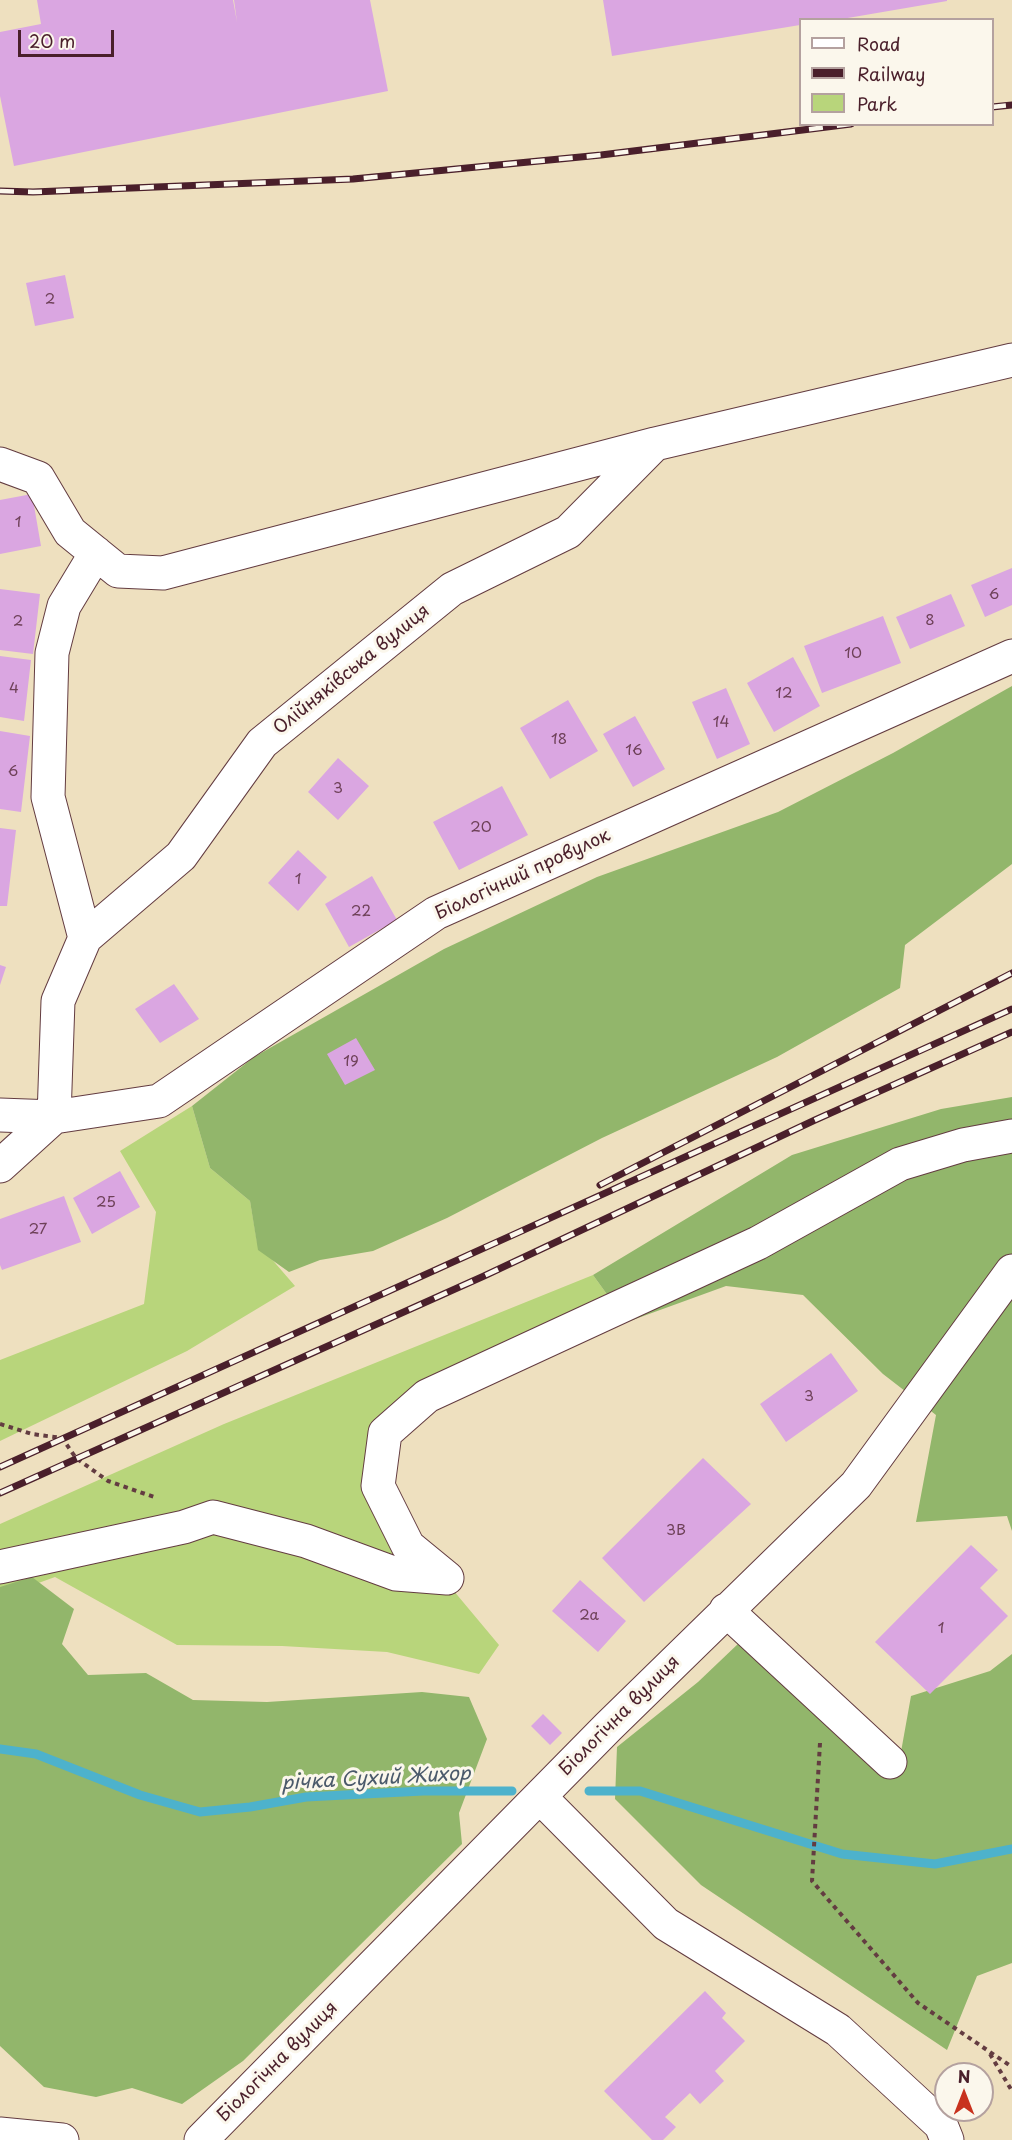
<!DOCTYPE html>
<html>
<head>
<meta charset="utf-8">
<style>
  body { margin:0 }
  #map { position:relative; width:1012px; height:2140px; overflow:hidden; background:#eee0bf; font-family:"Playpen Sans",sans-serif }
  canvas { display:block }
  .legend { position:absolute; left:799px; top:18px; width:195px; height:108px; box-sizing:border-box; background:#fbf7ec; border:2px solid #b4a19f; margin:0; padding:8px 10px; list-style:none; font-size:18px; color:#4a1f2b }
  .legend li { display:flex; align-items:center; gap:12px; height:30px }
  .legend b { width:30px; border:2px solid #b4a19f }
  .north { position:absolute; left:934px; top:2062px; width:60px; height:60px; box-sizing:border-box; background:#fbf7ec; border:2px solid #b4a19f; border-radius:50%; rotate:0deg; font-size:16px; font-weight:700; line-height:24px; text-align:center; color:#4a1f2b }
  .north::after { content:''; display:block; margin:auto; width:21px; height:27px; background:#c8321e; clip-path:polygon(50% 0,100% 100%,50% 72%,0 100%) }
  .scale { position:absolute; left:18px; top:30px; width:96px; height:27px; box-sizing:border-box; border:3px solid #4a1f2b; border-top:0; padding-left:8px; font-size:18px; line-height:21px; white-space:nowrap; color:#4a1f2b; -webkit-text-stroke:4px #fbf7ec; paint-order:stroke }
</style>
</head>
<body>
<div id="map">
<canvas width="1012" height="2140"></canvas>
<ul class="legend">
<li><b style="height:8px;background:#fff"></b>Road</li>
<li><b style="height:8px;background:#4a1f2b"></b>Railway</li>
<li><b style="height:16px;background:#b8d57b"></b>Park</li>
</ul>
<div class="north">N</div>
<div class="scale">20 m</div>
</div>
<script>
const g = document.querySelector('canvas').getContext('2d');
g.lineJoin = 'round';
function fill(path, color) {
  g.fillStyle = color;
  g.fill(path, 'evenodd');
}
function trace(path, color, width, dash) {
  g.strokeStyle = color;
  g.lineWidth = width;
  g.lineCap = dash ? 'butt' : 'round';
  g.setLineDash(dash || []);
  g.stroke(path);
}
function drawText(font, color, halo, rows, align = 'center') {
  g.font = font + ' "Playpen Sans",sans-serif';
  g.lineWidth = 6;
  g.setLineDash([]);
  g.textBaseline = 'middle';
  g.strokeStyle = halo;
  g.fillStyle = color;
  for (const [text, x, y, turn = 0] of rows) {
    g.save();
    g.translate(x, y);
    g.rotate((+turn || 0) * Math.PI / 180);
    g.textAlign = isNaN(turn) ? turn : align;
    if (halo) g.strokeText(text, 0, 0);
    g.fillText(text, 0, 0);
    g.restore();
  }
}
fill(new Path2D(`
  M192,1106L210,1168L250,1201L257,1242L295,1286L187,1351L0,1441V1360L144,1304L156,1212L120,1151Z
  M593,1275L627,1322L427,1396L385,1433L397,1523L499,1645L479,1674L387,1652L282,1646L177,1645L55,1577L0,1597V1524L224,1424Z`), '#b8d57b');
fill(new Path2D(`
  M1012,686V864L905,945L900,988L777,1057L602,1138L447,1218L373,1251L320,1260L289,1272L258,1250L250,1201L210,1168L192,1106L254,1057L444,949L597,877L778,812L893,753Z
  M1012,1097V1531L1007,1516L916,1522L936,1415L883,1374L803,1295L726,1286L627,1322L593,1275L792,1155L941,1109Z
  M32,1577L74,1609L62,1644L88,1675L146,1673L193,1700L267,1702L422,1692L469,1697L487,1739L459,1813L462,1844L243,2061L182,2104L132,2088L96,2097L44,2087L0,2046V1587Z
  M740,1642L899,1763L911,1696L990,1671L1012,1654V1963L977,1976L947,2050L701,1885L615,1799L617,1747L698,1682Z`), '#92b66b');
trace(new Path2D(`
  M0,1749L36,1754L140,1795L200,1812L250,1807L306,1797L423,1791H512
  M589,1791H640L842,1854L935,1864L1012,1849`), '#4db2cc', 9);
fill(new Path2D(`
  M37,0H233L237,22L234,0H370L388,91L14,166L0,96V32L41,24Z
  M603,0H947V1L836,20H800V25L612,56Z
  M65,275L74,318L35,326L26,283Z
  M32,494L41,546L0,554V500Z
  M1012,568V605L985,617L971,585Z
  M0,589L40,594L33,654L0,650Z
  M951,594L965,626L910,649L896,617Z
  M883,616L901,663L822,693L804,646Z
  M0,656L31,660L24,721L0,717Z
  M793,657L820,706L774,732L747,683Z
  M726,688L750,744L717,759L692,702Z
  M568,700L598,751L550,779L520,728Z
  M635,716L665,769L633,787L603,734Z
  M0,731L30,736L21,812L0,809Z
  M338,758L369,786L338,820L308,792Z
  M502,786L528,835L459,870L433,822Z
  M0,828L16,830L7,906H0Z
  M298,850L327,877L298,911L268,883Z
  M372,876L397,920L349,947L325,904Z
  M0,965L6,967L0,985Z
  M174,984L199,1019L160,1043L135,1009Z
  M356,1038L375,1070L345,1085L327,1054Z
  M120,1171L140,1207L92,1234L73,1198Z
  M64,1196L81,1242L2,1270L0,1265V1219Z
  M831,1353L858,1391L786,1442L760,1404Z
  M703,1458L751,1504L644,1602L602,1558Z
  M971,1545L998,1570L980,1588L1008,1616L930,1694L875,1642Z
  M580,1580L626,1621L598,1652L552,1611Z
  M543,1714L562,1733L550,1745L531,1726Z
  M705,1991L726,2013L722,2018L745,2041L715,2071L724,2081L700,2104L690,2093L665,2117L676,2127L663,2140H652L604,2091Z`), '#daa6e1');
const minor = new Path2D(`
  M0,464L38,478L70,532L118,571L163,573L655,444L1012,360
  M85,938L48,797L52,653L64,606L96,553
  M0,1115L54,1117L159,1101L436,913L1012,656
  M54,1117L58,1001L85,938L181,856L262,743L452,589L568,532L654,445
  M0,1166L54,1117
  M0,1567L184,1527L213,1517L306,1541L396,1574L447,1578
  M447,1578L408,1546L378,1486L385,1433L427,1396L758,1243L900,1164L963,1145L1012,1136
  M726,1610L890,1762
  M540,1797L666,1924L838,2030L941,2125L947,2140
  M0,2134L62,2140
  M201,2140L608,1727L856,1485L1012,1271`);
trace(minor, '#633c41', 35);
trace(new Path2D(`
  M0,1424L32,1434L62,1438L76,1458L108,1481L157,1498
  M820,1743L812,1881L918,2003L1012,2067
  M990,2054L1012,2091`), '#633c41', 4, [4.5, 4.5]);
trace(minor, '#fff', 33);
const rail = new Path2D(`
  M992,107L1012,105
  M0,191L33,192L353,179L601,155L851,124
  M600,1185L1012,973
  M0,1467L1012,1009
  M0,1493L484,1276L815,1120L1012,1032`);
trace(rail, '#4a1f2b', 7);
trace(rail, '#fbf7ec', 4.5, [14]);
drawText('15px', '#6e4158', null, [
  ["2",50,300],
  ["1",18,523],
  ["6",994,595],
  ["8",930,621],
  ["2",18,622],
  ["10",853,654],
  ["4",14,689],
  ["12",784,694],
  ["14",721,723],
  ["18",559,740],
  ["16",634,751],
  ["6",13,772],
  ["3",338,789],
  ["20",481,828],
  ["1",298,880],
  ["22",361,912],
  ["19",351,1062],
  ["25",106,1203],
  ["27",38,1230],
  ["3",809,1397],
  ["3В",676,1531],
  ["2а",589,1616],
  ["1",941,1629]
]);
drawText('18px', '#4a1f2b', '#fbf7ec', [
  ["Олійняківська вулиця",352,670,-39],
  ["Біологічний провулок",523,875,-25],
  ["Біологічна вулиця",620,1716,-45],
  ["Біологічна вулиця",278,2062,-45]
]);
drawText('italic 20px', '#4b5a6b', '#fbf7ec', [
  ["річка Сухий Жихор",376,1779,-3]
]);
</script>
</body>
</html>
